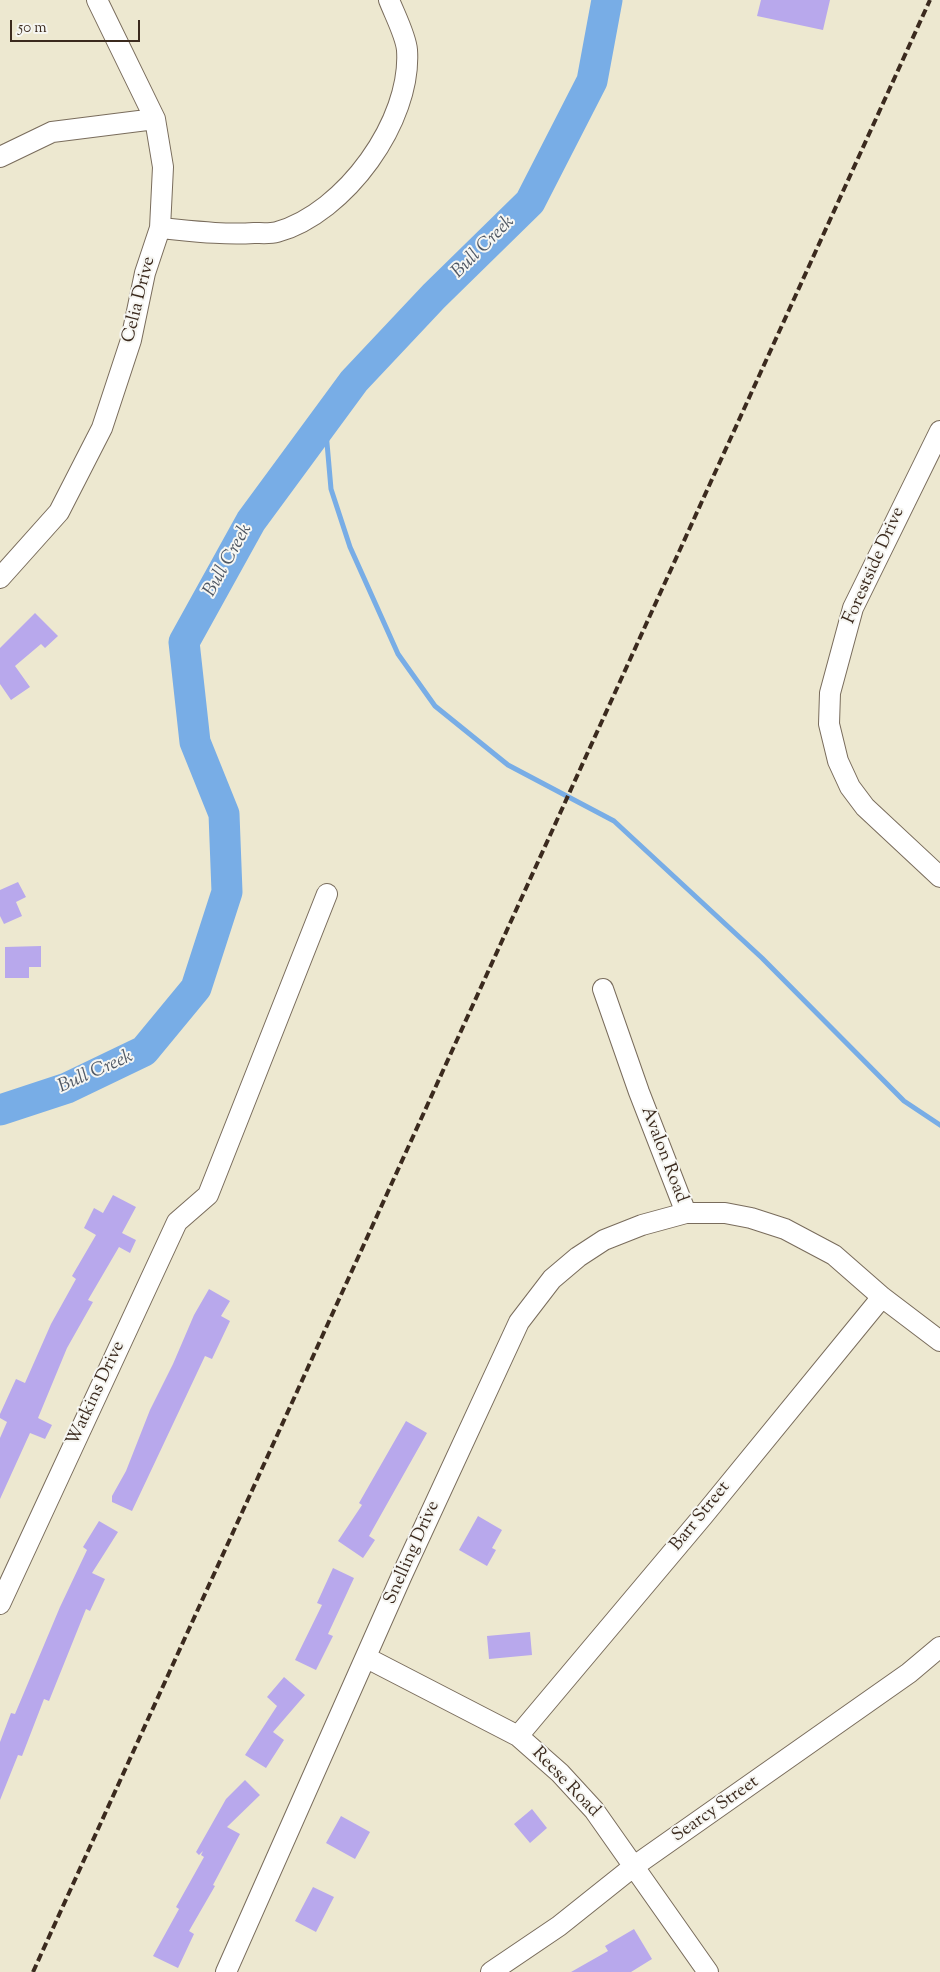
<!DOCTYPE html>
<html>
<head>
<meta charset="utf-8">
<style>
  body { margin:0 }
  #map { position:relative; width:940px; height:1972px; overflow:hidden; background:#ede8d0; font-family:"Sorts Mill Goudy",serif }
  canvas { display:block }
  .scale { position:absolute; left:10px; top:20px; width:130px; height:22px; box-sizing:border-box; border:2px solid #3b2a1e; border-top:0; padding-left:6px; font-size:15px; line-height:18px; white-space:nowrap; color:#3b2a1e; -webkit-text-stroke:4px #f6f6f2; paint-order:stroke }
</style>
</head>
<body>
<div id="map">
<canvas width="940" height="1972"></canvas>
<div class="scale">50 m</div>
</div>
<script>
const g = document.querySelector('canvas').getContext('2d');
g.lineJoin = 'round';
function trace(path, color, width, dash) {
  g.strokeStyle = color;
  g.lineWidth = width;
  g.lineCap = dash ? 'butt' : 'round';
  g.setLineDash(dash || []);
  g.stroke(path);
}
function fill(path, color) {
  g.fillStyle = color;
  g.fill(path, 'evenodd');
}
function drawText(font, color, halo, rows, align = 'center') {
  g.font = font + ' "Sorts Mill Goudy",serif';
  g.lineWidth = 4;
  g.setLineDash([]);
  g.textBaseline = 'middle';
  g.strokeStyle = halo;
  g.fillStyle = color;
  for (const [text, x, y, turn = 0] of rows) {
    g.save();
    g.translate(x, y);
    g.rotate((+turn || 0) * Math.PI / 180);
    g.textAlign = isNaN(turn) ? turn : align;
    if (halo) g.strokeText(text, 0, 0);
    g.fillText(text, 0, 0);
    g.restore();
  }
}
trace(new Path2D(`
  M325,420L331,489L350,547L398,654L435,706L508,765L614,821L762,958L904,1101L940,1125`), '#78ade6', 5);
trace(new Path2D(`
  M0,1110L67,1088L144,1051L196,988L227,892L224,814L195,742L184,642L251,521L354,381L434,296L530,202L592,81L607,0`), '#78ade6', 31);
fill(new Path2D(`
  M761,0H830L823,30L757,16Z
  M35,613L58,636L45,648L41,644L15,666L30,687L11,700L0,684V648Z
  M18,882L26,897L16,902L22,916L4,924L0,916V890Z
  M41,946V967H29V978H5V947Z
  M113,1195L136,1207L122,1233L136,1240L130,1253L119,1247L88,1300L93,1302L67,1348L38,1418L52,1425L45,1439L30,1433L0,1499V1438L7,1422L0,1418V1414L16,1379L25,1383L51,1324L76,1279L72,1276L96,1235L84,1228L94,1208L103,1213Z
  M209,1289L230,1301L221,1316L230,1321L212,1359L205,1356L132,1511L112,1502V1496L126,1471L150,1410L173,1364L194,1315Z
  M406,1421L427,1433L369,1536L375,1540L363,1558L338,1541L362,1505L359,1503Z
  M478,1516L502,1530L492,1548L496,1550L487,1566L459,1550Z
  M99,1521L118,1532L92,1573L105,1579L90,1611L86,1609L49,1701L44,1699L22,1756L18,1755L0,1800V1742L11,1713L15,1714L60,1607L87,1550L83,1547Z
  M333,1568L354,1578L328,1634L333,1636L316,1670L295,1660L322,1605L317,1603Z
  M530,1632L532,1655L489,1659L487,1636Z
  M284,1677L305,1695L273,1732L284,1740L266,1768L245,1755L277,1706L267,1697Z
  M245,1780L260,1795L227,1827L240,1834L213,1885L215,1886L189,1931L194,1934L178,1968L153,1956L179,1909L176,1907L204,1857L201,1855L203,1851L199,1855L196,1852L226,1799Z
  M532,1809L547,1828L530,1843L514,1824Z
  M341,1816L370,1832L355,1859L326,1843Z
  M313,1887L334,1897L316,1932L295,1921Z
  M634,1929L652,1959L631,1972H571L608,1951L605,1946Z`), '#b8a8ec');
const minor = new Path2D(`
  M0,157L52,132L155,119
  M160,228C192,231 222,235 254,233C261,233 270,234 277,232C345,213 412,121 407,50C406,36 394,13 389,0
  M940,431L853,608L830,693L829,724L838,761L850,787L865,807L940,877
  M0,578L59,512L102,428L131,340L145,273L160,228L163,167L155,119L97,0
  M603,989L639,1092L686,1213
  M0,1604L177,1222L208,1195L327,894
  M367,1658L518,1736L560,1773L594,1810L708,1972
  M518,1736L703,1516L882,1297
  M226,1972L402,1575L519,1322L552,1279L578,1257L604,1240L642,1225L686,1213H725L751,1218L785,1229L834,1255L882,1297L940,1341
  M491,1972L559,1926L633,1867L909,1673L940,1647`);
trace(minor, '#796c5c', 22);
trace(minor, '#fff', 20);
trace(new Path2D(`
  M33,1972L930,0`), '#3b2a1e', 4, [8, 4]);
drawText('18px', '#3b2a1e', '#f6f6f2', [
  ["Celia Drive",140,300,-76],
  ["Forestside Drive",875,566,-66],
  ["Avalon Road",663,1155,69],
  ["Watkins Drive",97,1394,-65],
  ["Barr Street",701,1517,-51],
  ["Snelling Drive",413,1553,-66],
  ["Reese Road",565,1783,46],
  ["Searcy Street",716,1810,-35]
]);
drawText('italic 19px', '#505864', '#f6f6f2', [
  ["Bull Creek",484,248,-45],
  ["Bull Creek",229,561,-61],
  ["Bull Creek",96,1073,-24]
]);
</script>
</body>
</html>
